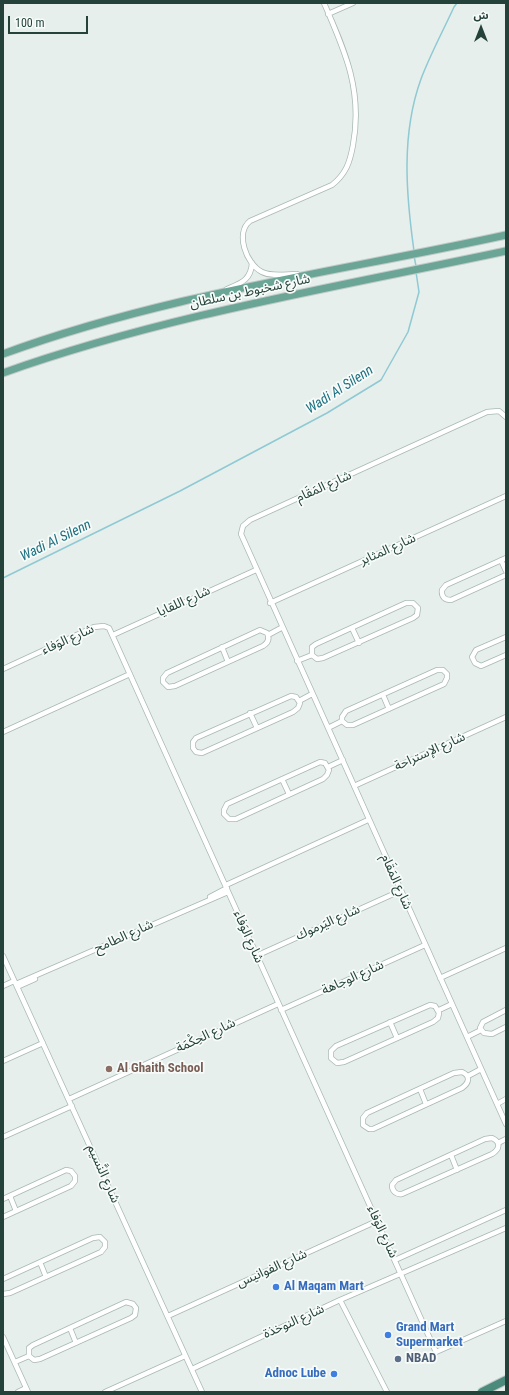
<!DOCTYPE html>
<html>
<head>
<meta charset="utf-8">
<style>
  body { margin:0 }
  #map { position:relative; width:509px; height:1395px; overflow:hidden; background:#e6efeb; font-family:"Roboto Condensed","Noto Sans Arabic",sans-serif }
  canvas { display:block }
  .frame { position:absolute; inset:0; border:4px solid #24423a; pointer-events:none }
  .north { position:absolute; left:461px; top:8px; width:40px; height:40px; -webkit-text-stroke:3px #f7fbf9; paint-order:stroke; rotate:0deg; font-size:11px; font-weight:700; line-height:16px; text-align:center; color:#24423a }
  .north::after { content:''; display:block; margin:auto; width:14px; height:18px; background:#24423a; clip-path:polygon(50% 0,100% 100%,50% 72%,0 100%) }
  .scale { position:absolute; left:8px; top:16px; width:80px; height:18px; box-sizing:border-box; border:2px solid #24423a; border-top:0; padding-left:5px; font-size:12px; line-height:14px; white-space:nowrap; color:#24423a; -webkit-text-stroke:3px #f7fbf9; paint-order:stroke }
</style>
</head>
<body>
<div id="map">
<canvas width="509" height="1395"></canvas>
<div class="frame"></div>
<div class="north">ش</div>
<div class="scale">100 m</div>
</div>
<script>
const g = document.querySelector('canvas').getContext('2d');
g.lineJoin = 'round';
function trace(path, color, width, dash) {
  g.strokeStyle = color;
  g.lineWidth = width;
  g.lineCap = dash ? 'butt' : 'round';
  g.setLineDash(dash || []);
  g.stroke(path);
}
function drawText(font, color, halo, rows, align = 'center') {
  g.font = font + ' "Roboto Condensed","Noto Sans Arabic",sans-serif';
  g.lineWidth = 3.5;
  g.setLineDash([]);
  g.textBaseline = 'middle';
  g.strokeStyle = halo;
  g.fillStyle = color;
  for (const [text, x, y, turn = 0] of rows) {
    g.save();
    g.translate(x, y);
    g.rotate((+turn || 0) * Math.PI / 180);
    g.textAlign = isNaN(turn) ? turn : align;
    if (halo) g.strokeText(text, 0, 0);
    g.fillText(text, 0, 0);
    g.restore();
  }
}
trace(new Path2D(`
  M414,251C406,194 401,134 421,79C430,55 443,31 454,7L457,3
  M414,256L416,266
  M3,578L180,491L327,413L381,380L408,332L419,292L416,272`), '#8ec9d4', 1.5);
const minor = new Path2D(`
  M328,14L353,3
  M297,274C286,274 272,277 262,272C246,264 235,233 250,221L332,185C346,174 350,162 353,145C363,91 345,51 324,3
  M227,289C241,283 251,280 252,263
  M506,417L499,411L487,412L250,520L243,526L241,534L506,1124
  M506,558L446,585L442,590C441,597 445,600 451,600L506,575
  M501,560L506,571
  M270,603L506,496
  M406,603H413L418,608L417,615L413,618L323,658L317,659L312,655V647L316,644Z
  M352,628L359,643
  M260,630L267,633C270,639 268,643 263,646L175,686L168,687L163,682V678L167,673Z
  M113,635L256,570
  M268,635L281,628
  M506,637L476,650L472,657L475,663L481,666L506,655
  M222,647L228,662
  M297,661L312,655
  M3,669L94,627L104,626L109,628L436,1352L506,1321
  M437,670H443L447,674V678L444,684L353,725H347L342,721V717L346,711Z
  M383,695L389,709
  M291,696L296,697L300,703L298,708L293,712L202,753L196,752L193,748V742L196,738Z
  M299,701L312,694
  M250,713L257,728
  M328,728L342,721
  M3,732L130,674
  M320,762L325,763L329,770L327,775L323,779L236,819H229L224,814V810L227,804Z
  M328,767L343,760
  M282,779L289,794
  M354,786L506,717
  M226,885L368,820
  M210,897L227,888
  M3,956L202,1392
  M256,956L400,891
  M440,978L506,948
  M16,984L228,892
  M3,986L14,981
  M17,987L35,979
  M430,1005L435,1006L439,1013L438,1018L433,1022L344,1062L337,1063L331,1058V1051L336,1046Z
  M281,1010L425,945
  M439,1010L452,1004
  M506,1010L483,1022L480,1028L484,1033L492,1034L506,1027
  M390,1022L397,1038
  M467,1037L481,1030
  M3,1061L43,1043
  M462,1072C471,1076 469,1083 462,1088L373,1129H369L363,1125V1118L367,1113L454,1073Z
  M468,1076L481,1069
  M420,1089L426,1104
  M69,1099L278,1004
  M497,1104L506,1099
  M3,1137L72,1106
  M492,1138C501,1142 500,1149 492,1154L402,1194C396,1195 392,1191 392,1185L396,1180L485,1139Z
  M498,1143L506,1139
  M451,1155L457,1170
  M10,1196L16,1211
  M3,1199L66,1170L71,1171L75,1176V1181L71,1186L3,1217
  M395,1260L506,1210
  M40,1262L46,1277
  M3,1279L93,1238L100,1237L105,1242V1247L101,1252L10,1293L3,1294
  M340,1300L387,1392
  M126,1302L133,1304L136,1308L135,1315L131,1318L40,1359L34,1360L29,1356V1348L33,1345Z
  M168,1316L377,1221
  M70,1328L76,1343
  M3,1337L28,1392
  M15,1362L29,1356
  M192,1369L340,1300L506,1228
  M18,1392L26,1388
  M105,1392L185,1356`);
const primary = new Path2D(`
  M3,354C166,294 338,272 506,235
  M3,373C166,315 337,287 506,251`);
const trunk = new Path2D(`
  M482,1392L506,1380`);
trace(minor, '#a8b8b2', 6);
trace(primary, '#c2cac8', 9);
trace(trunk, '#c2cac8', 10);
trace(minor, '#fff', 4.5);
trace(primary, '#6aa596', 7);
trace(trunk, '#4c8a7c', 8);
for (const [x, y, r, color] of [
  [109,1069,4,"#8d6e63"],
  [276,1287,4,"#3f7fe0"],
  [388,1335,4,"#3f7fe0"],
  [398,1359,4,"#5c6f8a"],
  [334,1374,4,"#3f7fe0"]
]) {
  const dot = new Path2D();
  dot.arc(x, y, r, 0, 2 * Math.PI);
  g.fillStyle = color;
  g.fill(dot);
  trace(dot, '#f7fbf9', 1.5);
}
drawText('13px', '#24423a', '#f7fbf9', [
  ["شارع شخبوط بن سلطان",250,292,-12],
  ["شارع المَقَام",324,487,-24],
  ["شارع المثابر",388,550,-24],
  ["شارع اللقايا",184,602,-24],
  ["شارع الوَفاء",68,640,-24],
  ["شارع الإستراحة",430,752,-24],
  ["شارع المَقَام",396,882,66],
  ["شارع اليَرموك",328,923,-24],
  ["شارع الطامح",124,937,-24],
  ["شارع الوَفاء",248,937,66],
  ["شارع الوجاهة",353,978,-24],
  ["شارع الحِكْمَة",206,1036,-25],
  ["شارع النَّسيم",103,1174,66],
  ["شارع الوَفاء",382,1232,65],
  ["شارع الفوانيس",272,1269,-24],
  ["شارع النوخذة",294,1322,-24]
]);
drawText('bold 13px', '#785e54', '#f7fbf9', [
  ["Al Ghaith School",117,1069]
], 'left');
drawText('bold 13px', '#366cbe', '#f7fbf9', [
  ["Al Maqam Mart",284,1287],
  ["Grand Mart",396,1328],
  ["Supermarket",396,1343],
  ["Adnoc Lube",326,1374,"right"]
], 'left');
drawText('bold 13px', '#4e5e75', '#f7fbf9', [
  ["NBAD",406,1359]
], 'left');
drawText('italic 14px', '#1c6f80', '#f7fbf9', [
  ["Wadi Al Silenn",340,390,-33],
  ["Wadi Al Silenn",56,541,-26]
]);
</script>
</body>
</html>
